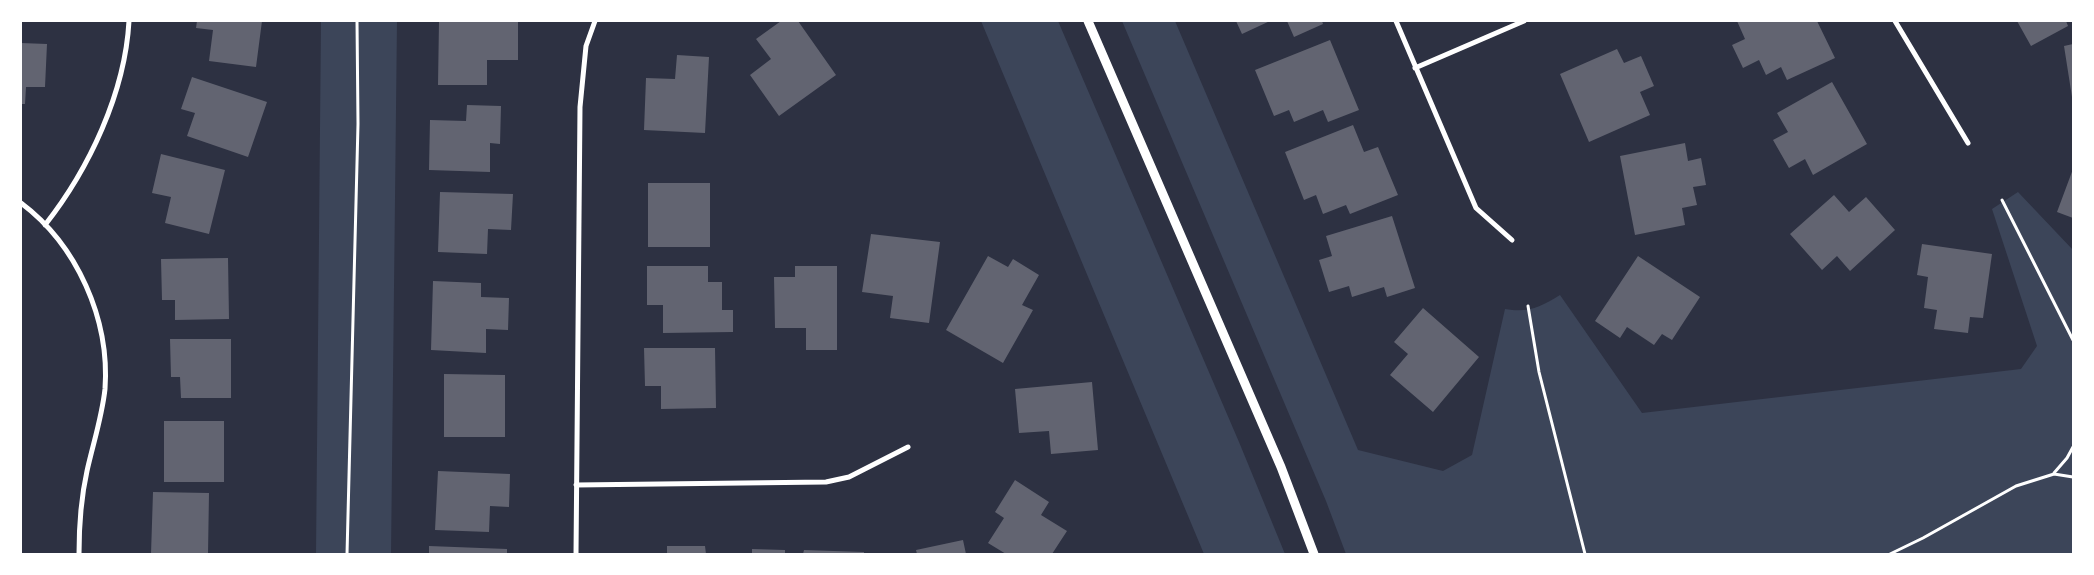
<!DOCTYPE html>
<html>
<head>
<meta charset="utf-8">
<style>
  body { margin:0 }
  #map { position:relative; width:2094px; height:575px; overflow:hidden; background:#2d3142; font-family:"Fira Sans",sans-serif }
  canvas { display:block }
  .frame { position:absolute; inset:0; border:22px solid #fff; pointer-events:none }
</style>
</head>
<body>
<div id="map">
<canvas width="2094" height="575"></canvas>
<div class="frame"></div>
</div>
<script>
const g = document.querySelector('canvas').getContext('2d');
g.lineJoin = 'round';
function fill(path, color) {
  g.fillStyle = color;
  g.fill(path, 'evenodd');
}
function trace(path, color, width, dash) {
  g.strokeStyle = color;
  g.lineWidth = width;
  g.lineCap = dash ? 'butt' : 'round';
  g.setLineDash(dash || []);
  g.stroke(path);
}
fill(new Path2D(`
  M321,21H397L391,554H316Z
  M981,21H1058L1239,442L1285,554H1204Z
  M1122,21H1175L1358,450L1443,471L1472,455L1505,309C1529,313 1540,307 1560,295L1642,413L2021,369L2037,346L1992,209L2018,192L2073,250V554H1346L1326,501Z`), '#3c4559');
fill(new Path2D(`
  M197,21H262L256,67L209,61L213,30L196,28Z
  M439,21H518V60H487V85H438Z
  M781,21H798L836,75L779,116L750,75L771,59L756,39Z
  M1236,21H1270L1242,34Z
  M1287,21H1322L1323,24L1294,37Z
  M1737,21H1817L1835,58L1787,80L1781,67L1766,75L1759,60L1743,68L1732,45L1745,39Z
  M2017,21H2066L2068,26L2031,46Z
  M1330,40L1359,110L1328,122L1323,110L1294,122L1289,110L1274,116L1255,70Z
  M21,43L47,44L45,87H26L25,104H21Z
  M2073,44V97H2072L2064,46Z
  M1617,49L1624,63L1641,56L1654,86L1640,92L1650,115L1589,142L1560,74Z
  M677,55L709,57L705,133L644,130L646,78L675,79Z
  M192,77L267,102L248,157L187,136L195,113L181,109Z
  M1832,82L1867,144L1813,175L1805,159L1789,168L1773,140L1788,132L1777,113Z
  M467,105L501,106L500,144L490,143V172L429,170L430,120L466,121Z
  M1353,125L1364,152L1378,147L1398,195L1350,214L1346,205L1323,214L1316,195L1304,200L1285,152Z
  M1685,143L1688,161L1701,158L1706,185L1693,187L1697,205L1682,208L1685,225L1635,235L1620,156Z
  M161,154L225,170L209,234L165,223L171,197L152,193Z
  M2073,169V218L2057,212Z
  M648,183H710V247H648Z
  M440,192L513,194L511,230L488,229L487,254L438,252Z
  M1834,195L1849,212L1866,197L1895,230L1850,271L1837,256L1822,270L1790,234Z
  M1392,216L1415,288L1387,297L1384,287L1352,297L1349,286L1329,292L1319,260L1332,256L1326,236Z
  M871,234L940,242L929,323L890,318L893,296L862,292Z
  M1922,244L1992,254L1983,318L1970,317L1968,333L1934,329L1937,310L1924,308L1928,277L1917,275Z
  M988,256L1008,267L1013,259L1039,275L1022,305L1033,310L1003,363L946,330Z
  M1638,256L1700,297L1672,340L1662,334L1654,345L1627,327L1620,338L1595,321Z
  M228,258L229,319L175,320V300H162L161,259Z
  M647,266H708V282H722V310H733V332L663,333V305H647Z
  M795,266H837V350H806V328H775L774,277H795Z
  M433,281L481,283V297L509,298L508,330L486,329V353L431,350Z
  M1423,308L1479,357L1433,412L1390,375L1408,354L1394,342Z
  M170,339H231V398H181L180,377H171Z
  M644,348H715L716,408L661,409V386H645Z
  M444,374L505,375V437H444Z
  M1092,382L1098,450L1051,454L1049,431L1019,433L1015,389Z
  M164,421H224V482H164Z
  M438,471L510,474L509,507L490,506L489,532L435,530Z
  M1015,480L1049,502L1041,515L1067,531L1052,554H1006L988,543L1004,518L995,512Z
  M153,492L209,493L208,554H151Z
  M963,540L966,554H917L916,550Z
  M429,546L507,549V554H429Z
  M667,546H705L706,554H667Z
  M752,549L785,550V554H752Z
  M804,550L864,552V554H803Z`), '#626471');
trace(new Path2D(`
  M2002,200L2073,340
  M1528,306L1539,372L1585,554
  M2054,473L2067,458L2073,447
  M347,554L358,124L357,21
  M1890,554L1923,538L2016,486L2054,474L2073,477`), '#fff', 3);
trace(new Path2D(`
  M1396,21L1476,208L1512,240
  M1895,21L1968,143
  M1415,68L1524,21
  M21,203C77,245 110,319 105,389C102,417 93,444 87,471C81,498 79,526 79,554
  M45,225C89,169 125,93 129,21
  M576,485L826,482L849,477L908,447
  M576,554L580,107L586,46L595,21`), '#fff', 5);
trace(new Path2D(`
  M1088,21L1281,467L1314,554`), '#fff', 9);
</script>
</body>
</html>
